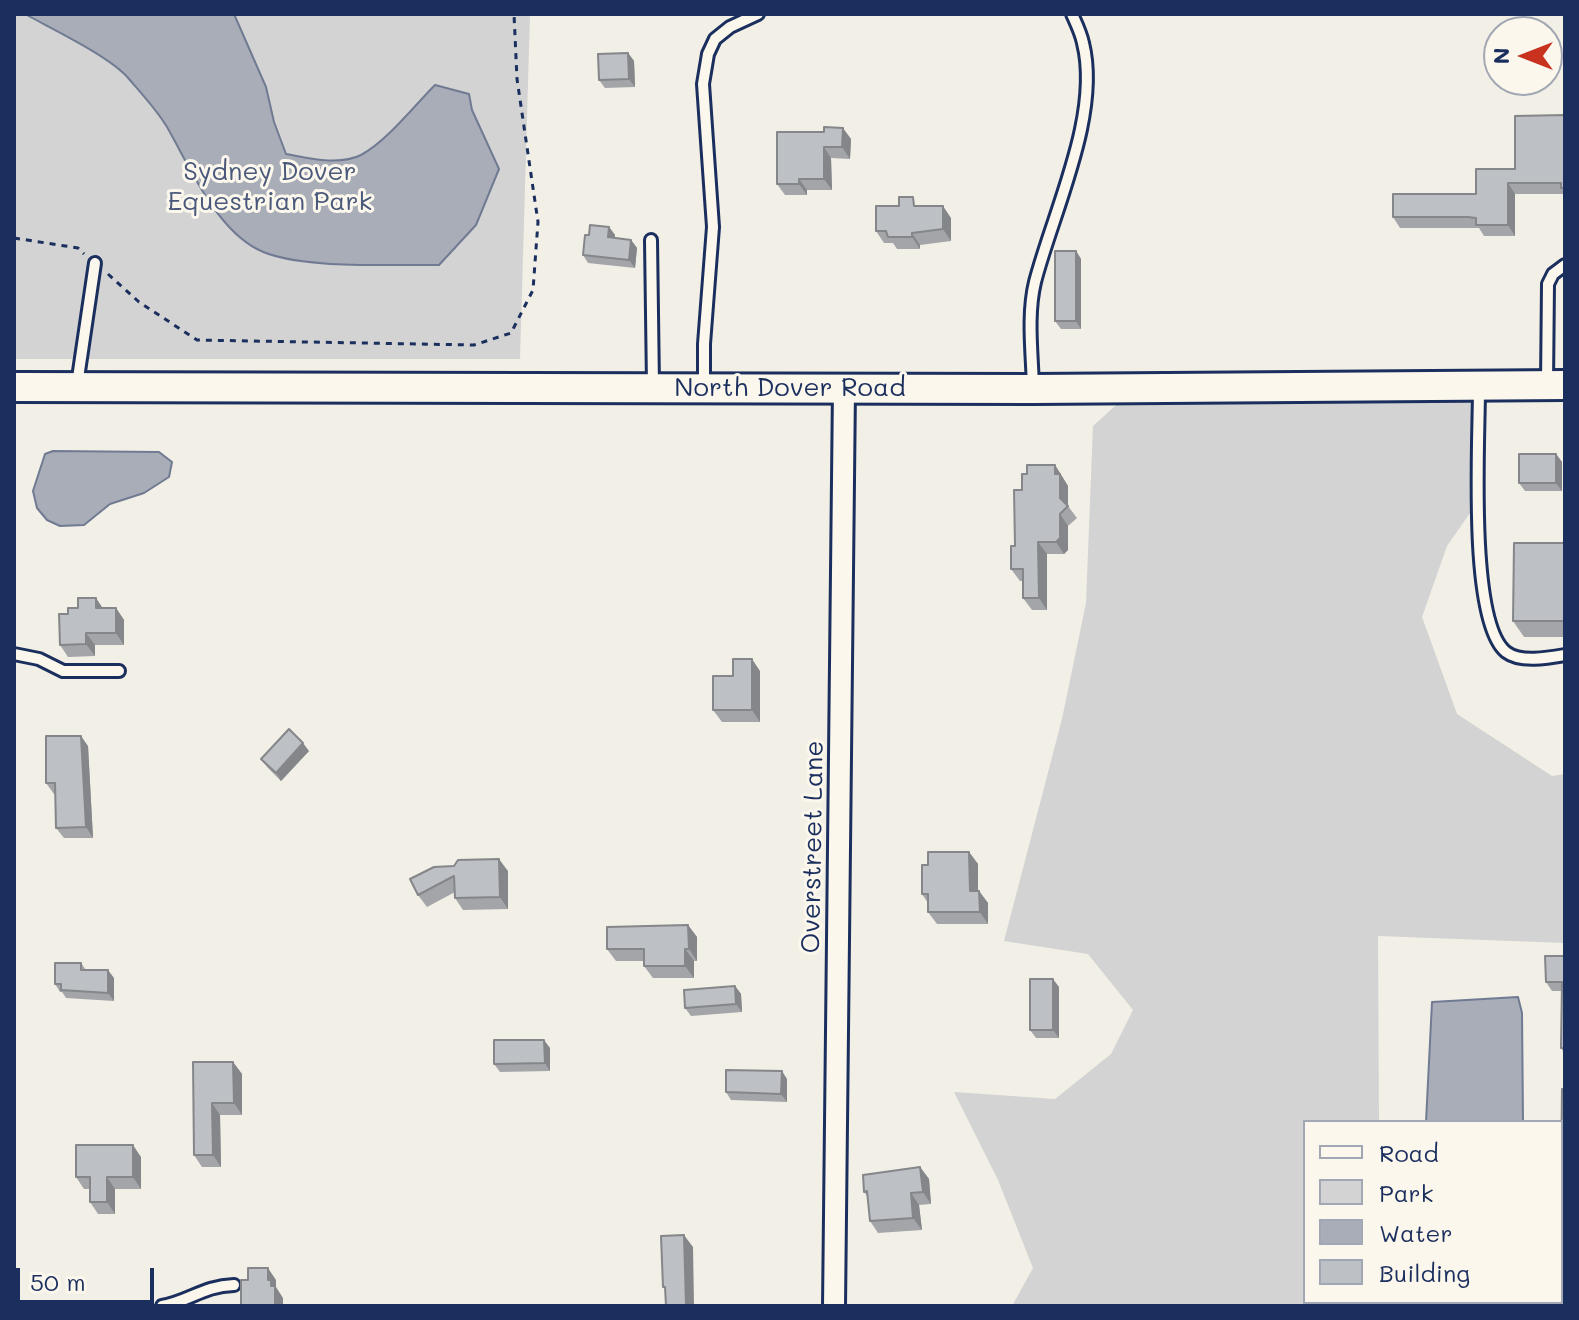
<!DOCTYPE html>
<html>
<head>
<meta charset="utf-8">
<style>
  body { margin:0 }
  #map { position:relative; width:1579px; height:1320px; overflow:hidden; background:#f2efe6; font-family:Mali,sans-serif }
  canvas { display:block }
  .frame { position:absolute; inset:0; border:16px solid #1b2f5e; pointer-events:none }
  .legend { position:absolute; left:1303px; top:1120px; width:260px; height:184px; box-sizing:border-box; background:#fbf7ec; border:2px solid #a1a7b3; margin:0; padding:10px 14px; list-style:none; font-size:24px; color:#1b2f5e }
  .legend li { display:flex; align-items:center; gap:16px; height:40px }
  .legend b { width:40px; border:2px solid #a1a7b3 }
  .north { position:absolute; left:1483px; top:16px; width:80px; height:80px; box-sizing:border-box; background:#fbf7ec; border:2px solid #a1a7b3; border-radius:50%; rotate:270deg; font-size:22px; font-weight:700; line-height:32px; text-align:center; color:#1b2f5e }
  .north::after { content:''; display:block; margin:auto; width:28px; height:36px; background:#c8321e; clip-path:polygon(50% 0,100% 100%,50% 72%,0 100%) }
  .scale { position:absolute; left:16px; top:1268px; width:138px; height:36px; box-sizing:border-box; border:4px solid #1b2f5e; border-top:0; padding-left:10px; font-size:24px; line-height:28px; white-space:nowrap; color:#1b2f5e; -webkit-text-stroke:6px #fbf7ec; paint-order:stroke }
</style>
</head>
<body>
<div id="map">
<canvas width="1579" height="1320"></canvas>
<div class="frame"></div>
<ul class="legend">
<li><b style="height:10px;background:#fbf7ec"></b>Road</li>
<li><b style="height:22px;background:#d2d3d2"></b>Park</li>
<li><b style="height:22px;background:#a9adb7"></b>Water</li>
<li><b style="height:22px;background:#bdc0c4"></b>Building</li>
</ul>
<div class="north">N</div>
<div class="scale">50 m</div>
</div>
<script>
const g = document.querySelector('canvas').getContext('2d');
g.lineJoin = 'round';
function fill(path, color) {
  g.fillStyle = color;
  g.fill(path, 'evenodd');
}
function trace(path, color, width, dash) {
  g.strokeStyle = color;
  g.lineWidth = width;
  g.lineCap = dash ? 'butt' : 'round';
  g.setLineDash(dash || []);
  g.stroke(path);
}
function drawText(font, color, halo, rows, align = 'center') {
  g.font = font + ' Mali,sans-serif';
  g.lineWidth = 6;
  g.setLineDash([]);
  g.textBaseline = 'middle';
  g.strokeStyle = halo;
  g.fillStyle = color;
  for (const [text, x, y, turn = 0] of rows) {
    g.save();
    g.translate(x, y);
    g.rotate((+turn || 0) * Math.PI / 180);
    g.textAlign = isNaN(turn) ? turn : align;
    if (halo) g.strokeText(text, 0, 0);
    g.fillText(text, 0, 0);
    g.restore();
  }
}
fill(new Path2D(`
  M14,14H530L520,359H14Z
  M1471,395L1474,420L1472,510L1447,546L1422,617L1457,714L1552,776L1565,774V943L1378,936L1379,1122H1305V1302H1379V1306H1012L1033,1268L998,1180L954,1092L1055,1099L1111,1054L1133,1010L1088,954L1004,941L1062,719L1086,603L1093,426L1125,397Z`), '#d2d3d2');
const water = new Path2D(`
  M25,14H234L266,87L274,122L286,154C308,158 339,166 361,155C387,141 414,106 435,85L469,94L472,110L499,169L476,225L439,265C392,264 296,270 257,249C215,227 190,167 167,127C157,110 142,94 129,79C111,57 52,29 25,14Z
  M53,451L159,452L172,462L169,477L144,493L110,504L84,525L60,526L47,520L37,508L33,491L45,454Z
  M1518,997L1522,1013L1523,1122H1426L1432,1002Z`);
fill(water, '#a9adb7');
trace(water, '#707b93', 2);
const lane = new Path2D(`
  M651,240L653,386
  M1547,383L1548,284L1553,274L1565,265
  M77,385L95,263
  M704,386V344L713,227L703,84L708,54L715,39L730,27L758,14
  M1033,387C1032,353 1027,315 1035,282C1053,212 1101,115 1083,43C1081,33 1076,23 1072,14
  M1479,389C1479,441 1468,621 1506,652C1520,663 1548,658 1565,655
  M14,654L39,659L63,671H119
  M162,1306C190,1301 203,1286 234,1285`);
const street = new Path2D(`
  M834,1306L844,388`);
const secondary = new Path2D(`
  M14,387L1033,389L1565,385`);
trace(lane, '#1b2f5e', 16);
trace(street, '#1b2f5e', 26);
trace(secondary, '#1b2f5e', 34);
trace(new Path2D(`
  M14,238L78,248L84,254
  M108,274L139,302L197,340L474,345L511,333L533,290L538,222L517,79L514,14`), '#1b2f5e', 3, [6, 6]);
trace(lane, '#fbf7ec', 10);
trace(street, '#fbf7ec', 20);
trace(secondary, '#fbf7ec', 28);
fill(new Path2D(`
  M628,53L634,61L635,87L605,88L599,80Z
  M1565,115V194H1515V236H1484L1479,228H1400L1393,217L1476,194L1515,169Z
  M824,132L851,139L850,159L831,158L832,190H807V195H785L777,184Z
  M919,206L951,218V241L920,245V249H897L893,243H884L876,231Z
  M609,227L615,235L614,238L631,240L637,248L635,268L588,263L583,255L589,235Z
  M1076,251L1081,259V329H1061L1055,321Z
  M1556,454L1562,462V491H1525L1519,483Z
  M1055,465L1068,486V506L1077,518L1068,526V550L1064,554H1047V610H1032L1023,598V581H1020L1011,569L1022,490L1027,474Z
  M1565,543V637H1524L1513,621Z
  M103,608H116L124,620V645H95V656L68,657L60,645L68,614Z
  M760,671V722H722L713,710Z
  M88,746L93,838H64L56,828V794H54L46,783Z
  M309,751L281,781L267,767L261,759Z
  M969,852L978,864V891H979L988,903V924H937L928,912V903L922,894L928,865Z
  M508,871V909L463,910L455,898V892L427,907L418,895L410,879Z
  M688,925L697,937V961H694V978H653L644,966V961H616L607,949Z
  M1565,956V1054L1561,1048L1562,991H1552L1546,982Z
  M81,963L86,970L114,978V1001L66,998L62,992H60L55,984Z
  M735,986L741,994L742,1012L691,1016L685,1008Z
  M1059,987V1038H1036L1030,1030Z
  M550,1048V1071L500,1072L494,1064Z
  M193,1062H233L242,1074V1115H220L221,1167H202L194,1155Z
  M787,1079V1102L731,1100L726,1092Z
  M141,1157V1189H115V1214H98L90,1202V1189H84L76,1177Z
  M920,1167L929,1179L931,1204L919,1205L922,1230L878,1233L870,1221L868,1197L864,1192Z`), '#a3a5a9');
fill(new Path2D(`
  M628,53L634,61L635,87L629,79Z
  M843,128L851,139L850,159L842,147Z
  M824,147L831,158L832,190L824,179Z
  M799,179L807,190V195L799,184Z
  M1508,183L1515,194V236L1508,225Z
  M943,206L951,218V241L943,229Z
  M609,227L615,235L614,245L608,237Z
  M912,233L920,245V249L912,237Z
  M631,240L637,248L635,268L629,260Z
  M1076,251L1081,259V329L1076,321Z
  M1556,454L1562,462V491L1556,483Z
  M1055,465L1068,486V506L1060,498L1055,474Z
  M1060,514L1068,526V550L1064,554L1056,542Z
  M1038,542L1047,554V610L1039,598Z
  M96,598L104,610L96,608Z
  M116,608L124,620V645L116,633Z
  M86,633L95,645V656L86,644Z
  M752,659L760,671V722L752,710Z
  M81,736L88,746L93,838L86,827Z
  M303,743L309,751L281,781L276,773Z
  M969,852L978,864V903L970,891Z
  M499,859L508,871V909L500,897Z
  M979,891L988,903V924L980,912Z
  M688,925L697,937V961L689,949Z
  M685,949L694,961V978L685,966Z
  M108,970L114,978V1001L108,993Z
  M1053,979L1059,987V1038L1053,1030Z
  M735,986L741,994L742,1012L736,1004Z
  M544,1040L550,1048V1071L545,1063Z
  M233,1062L242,1074V1115L234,1103Z
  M782,1071L787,1079V1102L781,1094Z
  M212,1103L220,1115L221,1167L213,1155Z
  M133,1145L141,1157V1189L133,1177Z
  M920,1167L929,1179L931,1204L923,1192Z
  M107,1177L115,1189V1214L107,1202Z
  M911,1193L919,1205L922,1230L913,1218Z
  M684,1235L693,1247L694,1306L686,1305Z
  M268,1268L276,1280V1287L283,1298V1306H275L268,1280Z`), '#848689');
const building = new Path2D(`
  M628,53L629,79L599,80L598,54Z
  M1565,115V188H1561V183H1508V225H1476V218L1468,217H1393V194H1476V169H1515V116Z
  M824,127L843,128L842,147H824V179H799V184H777V132H824Z
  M899,197H913L914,206H943V229L912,233V237H888L886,231H876V206H899Z
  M590,225L609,227L608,237L631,240L629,260L583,255L585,235H589Z
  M1055,251H1076V321H1055Z
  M1519,454H1556V483H1519Z
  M1027,465H1055V474H1060V498L1068,506L1060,514V538L1056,542H1038L1039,598H1023V569H1011V546H1015L1014,490H1022V474H1027Z
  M1514,543H1565V621H1513Z
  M78,598H96V608H116V633H86V644L60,645L59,614H68V608H78Z
  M733,659H752V710H713V676H733Z
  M289,729L303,743L276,773L261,759Z
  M46,736H81L86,827L56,828L55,783H46Z
  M928,852H969L970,891H979L980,912H928V894H922V865H928Z
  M499,859L500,897L455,898L454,876L418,895L410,879L434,867L454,866L458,860Z
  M688,925L689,949H685V966H644V949H607V927Z
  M1545,956H1565V1048H1561L1562,982H1546Z
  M55,963H81V970H108V993L61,990V984H55Z
  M1030,979H1053V1030H1030Z
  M735,986L736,1004L685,1008L684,990Z
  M494,1040H544L545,1063L494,1064Z
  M193,1062H233L234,1103H212L213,1155H194Z
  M1565,1065V1293H1563L1561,1183L1562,1089H1565Z
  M726,1070L782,1071L781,1094L726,1092Z
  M76,1145H133V1177H107V1202H90V1177H76Z
  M920,1167L923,1192L911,1193L913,1218L870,1221L867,1191L864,1192L863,1175Z
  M684,1235L686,1305L666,1306L665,1287H663L661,1236Z
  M248,1268H268V1280H271V1286H275V1306H241V1280H248Z`);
fill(building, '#bdc0c4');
trace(building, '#848689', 2);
drawText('26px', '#49587b', '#fbf7ec', [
  ["Sydney Dover",270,172],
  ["Equestrian Park",270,202]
]);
drawText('26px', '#1b2f5e', '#fbf7ec', [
  ["North Dover Road",790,388],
  ["Overstreet Lane",813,847,-89]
]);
</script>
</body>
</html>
